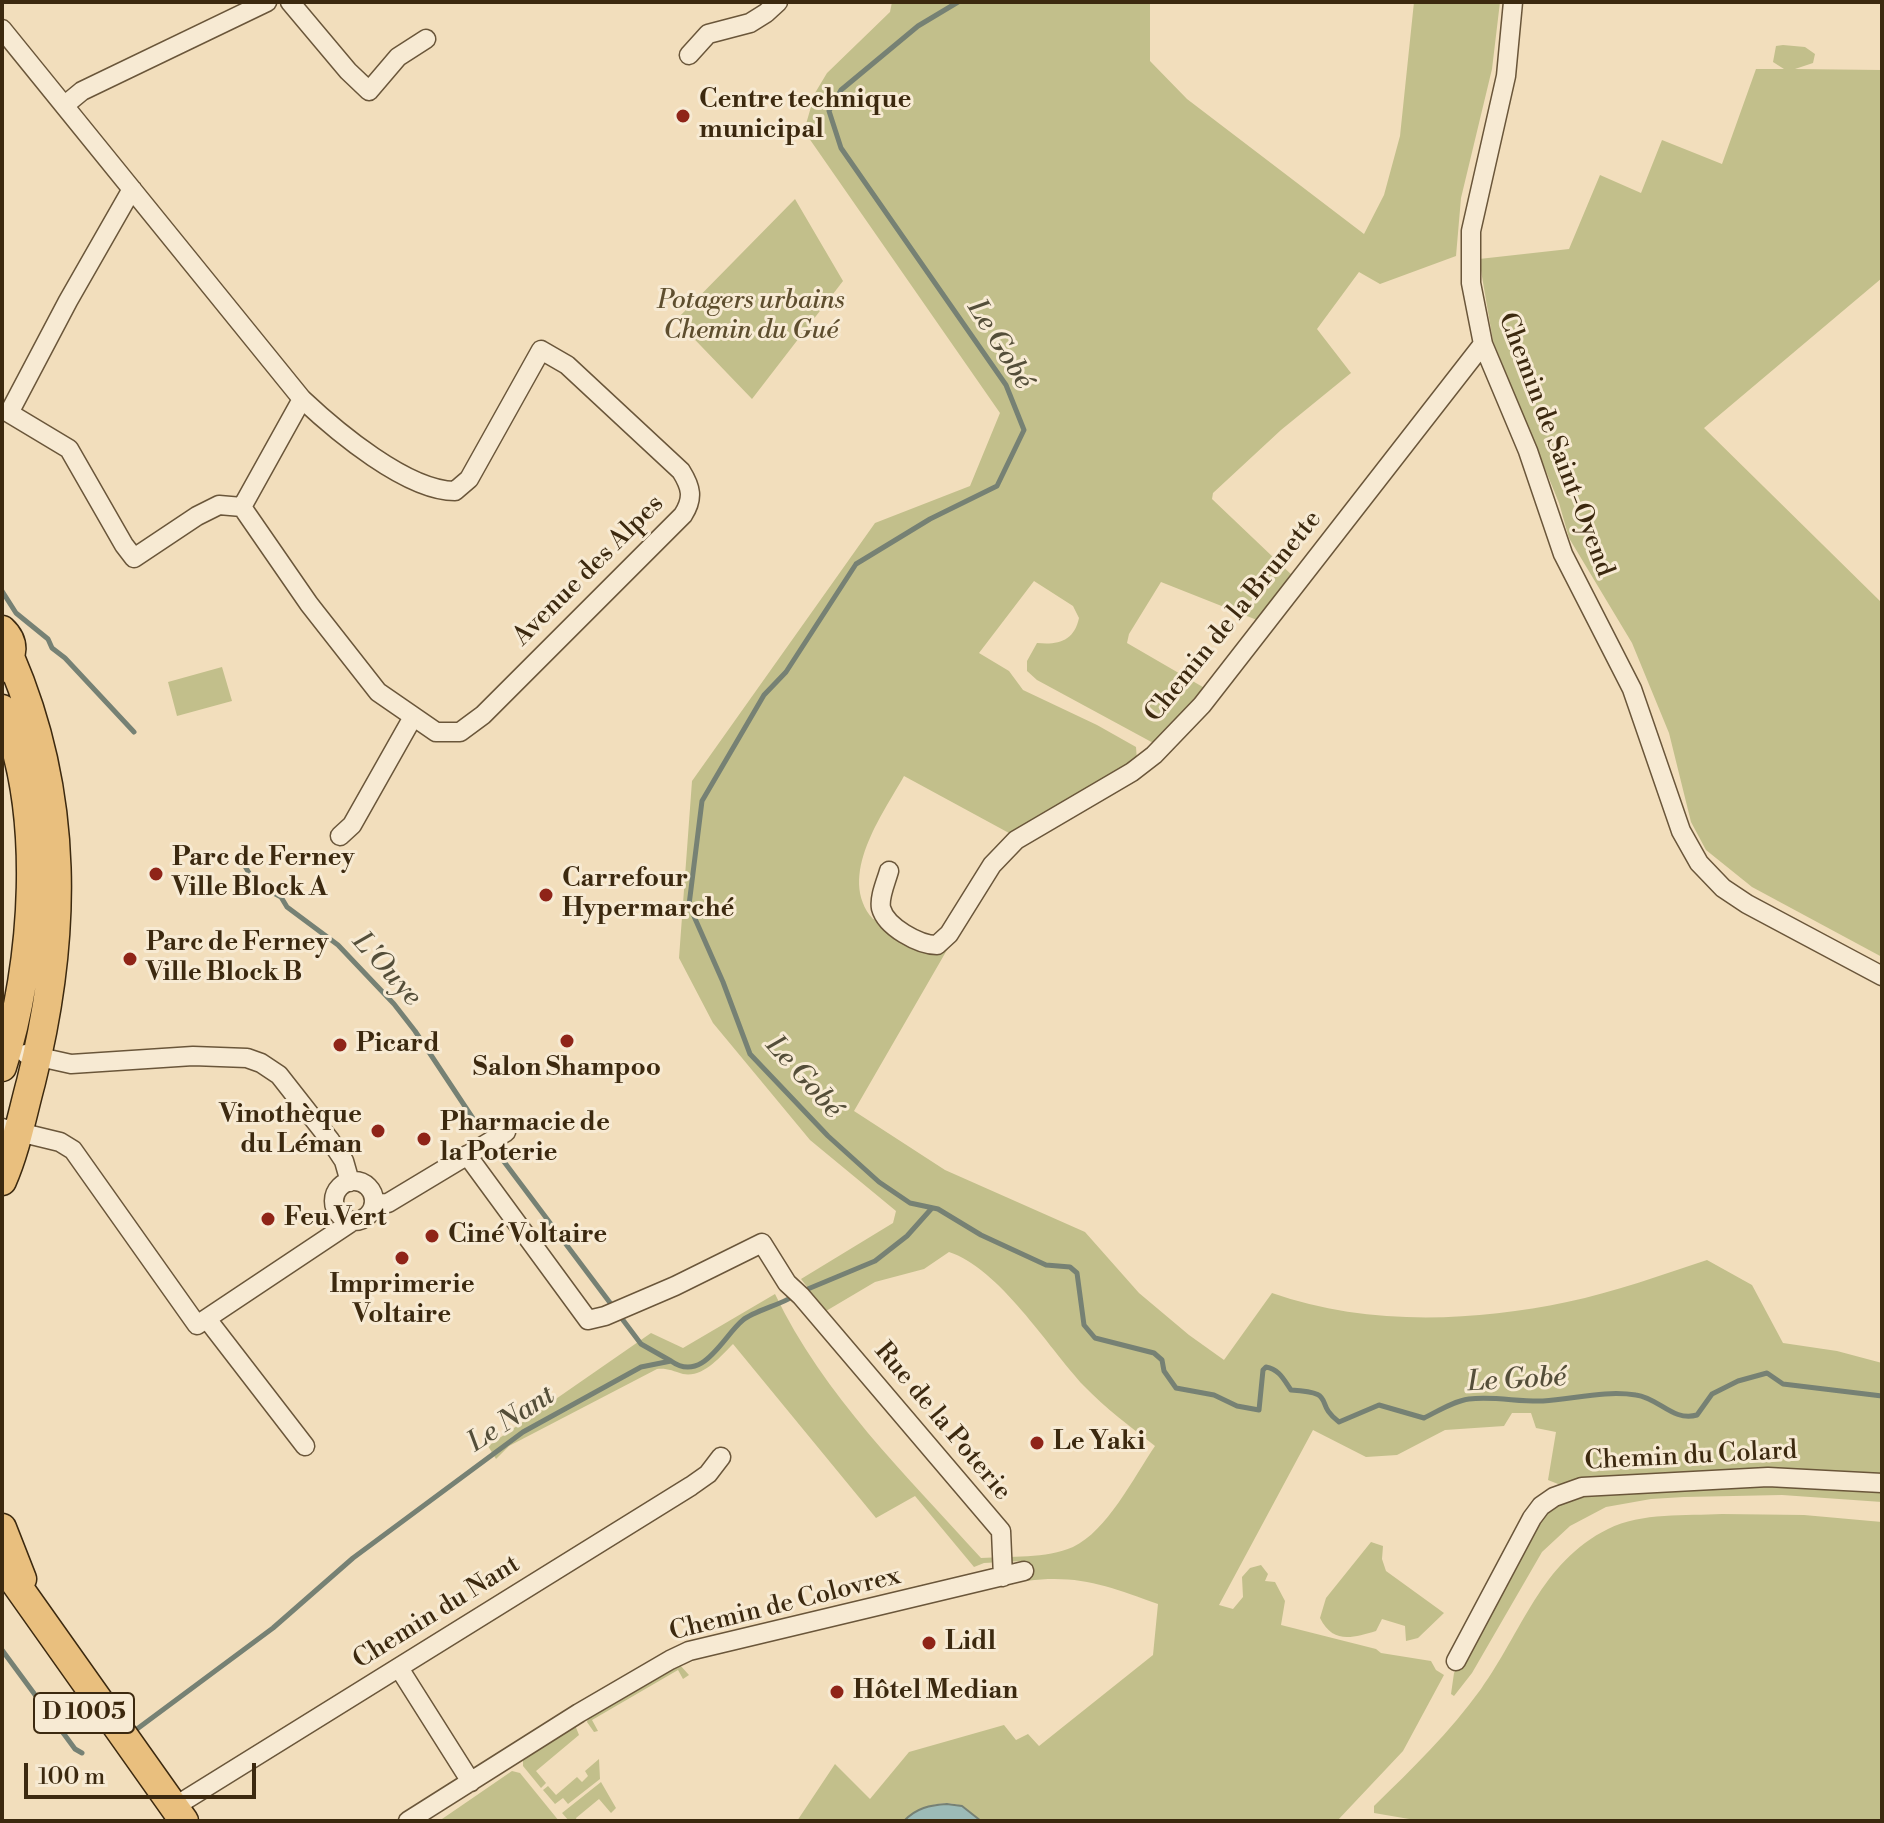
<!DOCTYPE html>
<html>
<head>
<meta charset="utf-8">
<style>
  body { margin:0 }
  #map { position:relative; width:1884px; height:1823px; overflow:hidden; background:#f2debc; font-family:"Libre Bodoni",serif }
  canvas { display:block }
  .frame { position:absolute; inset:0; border:4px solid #3c290f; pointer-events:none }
  .scale { position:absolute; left:24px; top:1763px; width:232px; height:36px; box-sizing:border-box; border:4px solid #3c290f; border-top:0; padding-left:10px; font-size:24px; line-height:28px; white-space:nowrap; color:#3c290f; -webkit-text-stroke:6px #f7ead3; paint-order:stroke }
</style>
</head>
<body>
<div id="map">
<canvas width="1884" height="1823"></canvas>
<div class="frame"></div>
<div class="scale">100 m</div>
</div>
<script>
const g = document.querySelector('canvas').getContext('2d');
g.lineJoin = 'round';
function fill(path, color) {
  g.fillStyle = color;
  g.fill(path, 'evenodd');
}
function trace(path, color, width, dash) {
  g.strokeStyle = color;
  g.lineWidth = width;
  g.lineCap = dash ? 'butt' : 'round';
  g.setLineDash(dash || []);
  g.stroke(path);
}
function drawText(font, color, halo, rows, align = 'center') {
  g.font = font + ' "Libre Bodoni",serif';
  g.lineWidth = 6;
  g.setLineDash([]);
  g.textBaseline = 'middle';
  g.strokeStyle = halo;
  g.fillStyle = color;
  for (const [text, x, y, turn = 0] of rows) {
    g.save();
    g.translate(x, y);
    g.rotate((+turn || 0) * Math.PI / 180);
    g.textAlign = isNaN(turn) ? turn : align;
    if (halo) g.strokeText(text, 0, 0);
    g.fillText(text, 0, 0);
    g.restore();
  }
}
fill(new Path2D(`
  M892,2H1150V61L1187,99L1364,234L1384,195L1400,136L1414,2H1500L1492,69L1461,198L1456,256L1380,284L1359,272L1317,329L1351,373L1281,430L1213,493L1212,499L1295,578L1262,622L1161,582L1129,634L1127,643L1208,690L1157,745L1037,680L1027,671V661L1037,643C1059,645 1074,641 1079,618L1073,606L1034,581L979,653L1009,671L1023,690L1097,725L1136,747L1137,761L1023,829L1009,833L904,776C883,814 836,877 873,919L951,943L854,1111L945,1170L1085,1232L1139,1293L1189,1335L1224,1360L1272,1293C1365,1326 1472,1322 1567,1302C1615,1292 1661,1275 1707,1260L1752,1285L1783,1343L1837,1351L1882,1363V1478L1558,1484L1548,1480L1556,1432L1536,1428L1531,1413H1512L1504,1426L1445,1430L1397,1455L1366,1457L1313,1430L1219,1605L1233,1609L1243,1597L1242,1577L1250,1568L1261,1565L1268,1574L1265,1581L1275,1582L1285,1601L1281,1625L1376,1649L1381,1653L1431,1661L1436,1670L1444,1675L1403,1751L1337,1821H981C976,1817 971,1812 965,1808C947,1797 917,1807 904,1821H797L835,1764L870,1799L909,1752L1004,1725L1016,1740L1028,1734L1039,1746L1153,1655L1158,1604C1110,1587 1079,1574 1027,1581L1022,1561L984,1563L974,1567L915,1496L876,1518L733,1344C720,1357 703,1378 683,1374C673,1371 667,1368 657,1369L509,1446L496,1459L488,1446L651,1333L683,1348L775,1294C823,1395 907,1476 981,1558C1010,1556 1046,1559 1073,1547C1107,1531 1134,1477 1155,1446C1131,1427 1105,1408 1084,1386C1047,1346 1000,1269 949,1252L924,1269L875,1282L826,1311L801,1279L893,1223L896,1211L810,1140L713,1023L679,958L692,781L875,523L970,486L1000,413L804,131L815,93L827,73L890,12Z
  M1783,45L1805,47L1815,54L1813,63L1795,69L1882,70V278L1704,428L1882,603V957L1752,887L1706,850L1691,822L1669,733L1632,643L1569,538L1559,503L1493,341L1479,259L1569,249L1600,175L1641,193L1662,140L1722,164L1756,69H1784L1773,62L1776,46Z
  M795,199L843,281L752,399L676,320Z
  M222,667L232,701L177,716L168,682Z
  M1713,1481L1882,1486V1502L1782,1495L1684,1497L1651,1499L1606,1507L1570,1526L1542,1552L1472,1673L1454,1696L1451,1694L1454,1673L1539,1516L1567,1495Z
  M1722,1514L1804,1515L1882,1522V1821H1421L1374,1813V1806C1412,1769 1450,1732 1481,1689C1522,1632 1541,1562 1608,1529C1642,1512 1686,1516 1722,1514Z
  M1371,1542L1383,1546L1382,1559L1386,1571L1444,1613L1418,1638L1406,1641L1405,1626L1382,1619L1376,1631C1352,1638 1333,1644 1320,1618L1326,1598Z
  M679,1664L689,1675L683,1679L678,1670L592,1720L598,1731L594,1732L587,1722L588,1717Z
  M575,1725L579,1735L536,1771L546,1783L541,1788L523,1766V1758Z
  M599,1759L600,1779L568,1804L563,1798L555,1804L543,1790L548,1786L556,1795L577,1777L582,1782L588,1776L585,1771Z
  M512,1771L520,1773L559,1821H443L442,1819Z
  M601,1782L616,1808L611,1813L599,1799L576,1818L577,1821H569L562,1813Z`), '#c2bf8b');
const water = new Path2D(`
  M947,1804L962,1806L981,1821H904C916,1808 930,1805 947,1804Z`);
fill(water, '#9cbbb7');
trace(water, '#768174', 2);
trace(new Path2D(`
  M958,2L918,26L841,90L829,111L841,148L1006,385L1024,430L997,486L930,519L856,564L786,672L764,695L702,801L689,905L723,982L750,1054L828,1136L879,1182L910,1203L938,1209L981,1235L1046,1265L1070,1267L1077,1273L1084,1325L1095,1338L1154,1353L1162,1360L1164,1371L1176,1388L1214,1395L1237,1406L1259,1410L1263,1370L1266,1367C1279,1369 1284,1380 1291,1390C1339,1393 1312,1402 1339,1422L1379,1405L1424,1418C1438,1411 1454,1401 1469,1399C1494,1396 1519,1402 1543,1401C1574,1399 1605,1390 1636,1395C1659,1398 1673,1422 1697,1415L1712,1394L1738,1381L1767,1373L1783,1384L1882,1396
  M2,591L16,613L48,639L52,648L65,658L134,732
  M243,863L255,883L281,897L287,907L338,945L394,1004L415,1031L478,1126
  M502,1159L641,1344L671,1361
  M803,1291L875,1261L907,1236L932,1208
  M2,1650L75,1749L82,1753
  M137,1729L273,1628L353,1558L523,1432L641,1367L671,1361C703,1384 723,1336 743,1320C754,1311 780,1305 794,1296`), '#768174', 5);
const minor = new Path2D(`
  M290,2L348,71L369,91L398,57L426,39
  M1513,2L1506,76L1471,231V283L1483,344L1528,451L1563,554L1632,689L1681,831L1699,863L1723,888L1747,904L1882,976
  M2,29L302,399C336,431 407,491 455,491L469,479L541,350L567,365L681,471C691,487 694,498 683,515L483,715L460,732H436L378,692L309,604L242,507L302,399
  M689,55L708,34L750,23L766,13L778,2
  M65,105L82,91L267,2
  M132,189L68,301L9,413L69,449L124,545L134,558L197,516L219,505L242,507
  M340,836L352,825L413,717
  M889,871C886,882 879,897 881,908C886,927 919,945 937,945L949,934L992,865L1016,840L1132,772L1154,755L1202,705L1483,344
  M26,1054L71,1064L193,1056L247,1058L261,1063L279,1075L330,1140L344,1161L350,1182
  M2,1128L60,1142L73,1150L197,1325L353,1221
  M467,1155L588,1320L605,1316L675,1286L762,1243L787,1283L801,1296L1001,1531L1003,1577
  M334 1201a20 20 0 1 1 40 0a20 20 0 1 1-40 0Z
  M374,1204L388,1203L506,1132
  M207,1319L305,1446
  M1456,1661L1532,1518L1541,1506L1554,1497L1582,1487L1768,1477L1882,1483
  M399,1668L471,1782
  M183,1816L176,1807L182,1802L691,1486L708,1474L721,1457
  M408,1821L579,1713L670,1660L689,1651L1024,1571`);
const primary = new Path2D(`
  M2,630C15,642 14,656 2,668
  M2,709C46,810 35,965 2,1067
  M2,1181C16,1149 22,1115 31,1082C67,938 70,796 10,657
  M2,1528L22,1579
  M2,1564L184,1821`);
trace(minor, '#6a563a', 21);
trace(primary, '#3c290f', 31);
trace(minor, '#f7ead3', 18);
trace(primary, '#e9bf7e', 28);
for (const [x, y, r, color] of [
  [683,116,8,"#8f2418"],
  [156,874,8,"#8f2418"],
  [546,895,8,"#8f2418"],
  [130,959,8,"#8f2418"],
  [567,1041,8,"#8f2418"],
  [340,1045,8,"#8f2418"],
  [378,1131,8,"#8f2418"],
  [424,1139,8,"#8f2418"],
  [268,1219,8,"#8f2418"],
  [432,1236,8,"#8f2418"],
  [402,1258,8,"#8f2418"],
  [1037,1443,8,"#8f2418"],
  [929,1643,8,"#8f2418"],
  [837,1692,8,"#8f2418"]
]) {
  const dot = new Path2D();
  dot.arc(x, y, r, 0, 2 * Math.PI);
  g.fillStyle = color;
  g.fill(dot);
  trace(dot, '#f7ead3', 3);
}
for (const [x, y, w] of [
  [84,1713,100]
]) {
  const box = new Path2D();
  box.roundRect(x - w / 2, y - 20, w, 40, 6);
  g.fillStyle = '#f7ead3';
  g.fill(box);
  trace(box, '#3c290f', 2);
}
drawText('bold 24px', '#3c290f', null, [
  ["D 1005",84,1713]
]);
drawText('bold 26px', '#3c290f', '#f7ead3', [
  ["Centre technique",699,101],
  ["municipal",699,131],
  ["Parc de Ferney",172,859],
  ["Ville Block A",172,889],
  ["Carrefour",562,880],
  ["Hypermarché",562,910],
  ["Parc de Ferney",146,944],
  ["Ville Block B",146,974],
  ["Picard",356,1045],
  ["Salon Shampoo",567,1069,"center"],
  ["Vinothèque",362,1116,"right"],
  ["du Léman",362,1146,"right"],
  ["Pharmacie de",440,1124],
  ["la Poterie",440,1154],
  ["Feu Vert",284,1219],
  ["Ciné Voltaire",448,1236],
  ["Imprimerie",402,1286,"center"],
  ["Voltaire",402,1316,"center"],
  ["Le Yaki",1053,1443],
  ["Lidl",945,1643],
  ["Hôtel Median",853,1692]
], 'left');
drawText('italic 26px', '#5e4e2e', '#f7ead3', [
  ["Potagers urbains",751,302],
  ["Chemin du Gué",751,332]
]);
drawText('26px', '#3c290f', '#f7ead3', [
  ["Chemin de Saint-Oyend",1555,445,69],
  ["Avenue des Alpes",589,571,-45],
  ["Chemin de la Brunette",1234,617,-51],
  ["Rue de la Poterie",942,1422,50],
  ["Chemin du Colard",1691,1457,-3],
  ["Chemin de Colovrex",785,1605,-14],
  ["Chemin du Nant",437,1613,-32]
]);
drawText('italic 28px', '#544e39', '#f7ead3', [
  ["Le Gobé",999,345,58],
  ["L'Ouye",386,970,48],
  ["Le Gobé",803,1078,48],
  ["Le Gobé",1517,1381,-3],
  ["Le Nant",512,1420,-33]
]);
</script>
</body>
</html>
